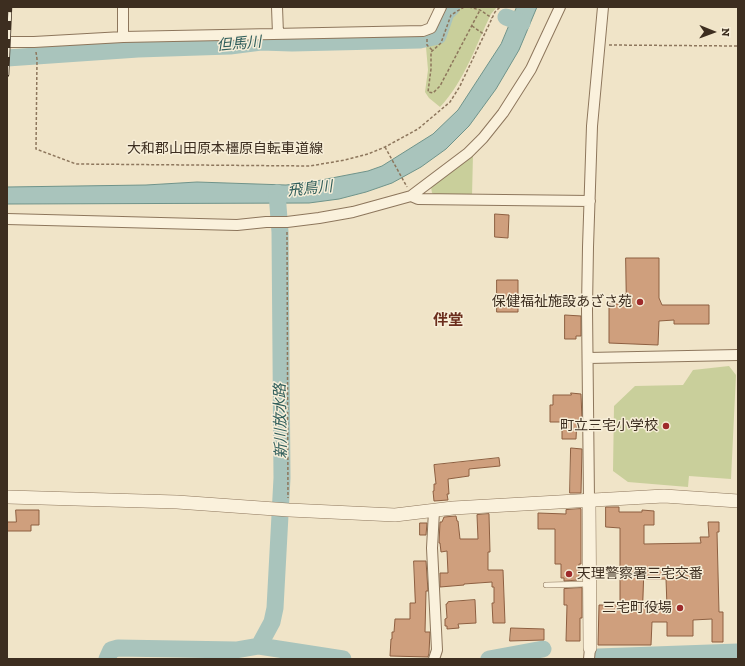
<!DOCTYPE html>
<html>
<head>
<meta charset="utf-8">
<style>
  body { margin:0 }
  #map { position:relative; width:745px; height:666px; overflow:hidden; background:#f0e4c8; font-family:"Zilla Slab",serif }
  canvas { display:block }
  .frame { position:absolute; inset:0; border:8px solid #3d2e20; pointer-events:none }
  .north { position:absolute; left:693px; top:12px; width:40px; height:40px; -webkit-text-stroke:3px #f7eed8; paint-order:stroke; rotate:91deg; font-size:11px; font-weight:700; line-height:16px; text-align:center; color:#3d2e20 }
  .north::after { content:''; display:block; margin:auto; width:14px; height:18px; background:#3d2e20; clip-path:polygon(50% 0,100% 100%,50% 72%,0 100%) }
</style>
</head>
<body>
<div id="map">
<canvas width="745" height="666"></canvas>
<div class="frame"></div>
<div class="north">N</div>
</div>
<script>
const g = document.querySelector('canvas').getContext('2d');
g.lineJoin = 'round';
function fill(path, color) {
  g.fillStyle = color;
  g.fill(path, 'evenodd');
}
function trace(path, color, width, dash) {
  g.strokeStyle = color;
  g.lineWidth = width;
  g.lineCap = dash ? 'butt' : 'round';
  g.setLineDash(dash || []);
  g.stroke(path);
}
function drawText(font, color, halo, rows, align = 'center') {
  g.font = font + ' "Zilla Slab","Noto Sans JP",serif';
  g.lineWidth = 3;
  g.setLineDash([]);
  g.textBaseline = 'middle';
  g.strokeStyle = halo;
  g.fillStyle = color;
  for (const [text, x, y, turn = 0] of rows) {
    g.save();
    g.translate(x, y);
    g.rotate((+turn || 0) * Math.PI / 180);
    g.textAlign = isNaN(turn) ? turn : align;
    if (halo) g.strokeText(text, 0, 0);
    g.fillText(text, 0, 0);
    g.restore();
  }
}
fill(new Path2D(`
  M446,7H497L491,14C476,45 464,82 440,107L429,98L425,92L428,70L426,47L429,42L430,35L435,31L443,10Z
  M473,154L472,196L434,194L432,193L431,187Z
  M729,366L736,375L731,479L689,476L688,487L628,482L613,471L614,406L635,386L683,385L693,370Z`), '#c9cf9b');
const water = new Path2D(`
  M517,7H537L519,50L496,89L469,126L446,149L421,167L392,183L366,192L339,199L309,203L7,204V187L146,185L197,182L286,185L311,182L368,171L382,166L433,134L458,110L501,44Z`);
fill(water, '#a9c4bc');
trace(water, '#6f938a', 1);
trace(new Path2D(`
  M506,17L522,23
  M7,58L138,49L230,46L261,42L292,43L420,40L438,36L446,13L452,7
  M259,646L272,622L275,608L282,478L280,232L277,193
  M598,657L738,652
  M107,659L111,650L118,648L236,650L259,646L343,659
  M489,659L543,649`), '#a9c4bc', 17);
const building = new Path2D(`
  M495,214L509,215L508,238L495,237Z
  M626,258H659V298L662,305H709V324H674V320L659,321L658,345L609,343V304H619L626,293Z
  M497,280H518V312H497Z
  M565,315L581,316V336H576V339H565Z
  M571,393L581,394L582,420H577L576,439H562V422H550V405H553V395H571Z
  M571,448L582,449L581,493H570Z
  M499,458L500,466L469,469V476L448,479L449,494H447L448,500L434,501L433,491H434V484H436L434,465Z
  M606,507H619V512H642V510L654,511V525H644V544L701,543L700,537H709L708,522H719V532H717L719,612H723V642H712V619L693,620V636H667V622H652L651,645H598L599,605H620V528L606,527ZM644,579H666L667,607L643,605Z
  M581,509V564H579V580L564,581V578H561V564H555V529H538V513L566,514V510Z
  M16,510H39V525H31V531H7V522H16Z
  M489,514L490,552H488V570H503L505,623H493L492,603H494V587H492V582L464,584V585L440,587V573H448L447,551L441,552L440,543H439L440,522H442L444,517L456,516L457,521H458L460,539H478L477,515Z
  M420,523H427L426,535H420Z
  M414,561H426L428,591H426L425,632H430L429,653L428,657L390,656L391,639H392V632H394L395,619H410V603H415Z
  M582,588V618H580V641H566L567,605H564V589Z
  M475,600L476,623L458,624L459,628L447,629V626H445V619L447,618L446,604H447L448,602Z
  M511,628L544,629V640L510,641Z`);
fill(building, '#cf9f7d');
trace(building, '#8d5f41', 1);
const service = new Path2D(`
  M546,585L589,584`);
const minor = new Path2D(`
  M277,7L278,34
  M123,37V7
  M7,42H34L123,37L423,31L431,28L441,7
  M411,196L418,199L590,201
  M7,219L237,225L266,222H287L319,218L353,212L411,196L468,153L483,138L503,113L531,69L560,7
  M588,358L738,355
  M589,500L587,308L588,247L592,126L603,7
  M434,659L437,650L432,548L434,511
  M589,659L590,648`);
const tertiary = new Path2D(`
  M8,497L177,502L289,510L395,515L453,508L664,496L738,501
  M589,500L590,648`);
trace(service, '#8d765c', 6);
trace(minor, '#8d765c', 12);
trace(tertiary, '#8d765c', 14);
trace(new Path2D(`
  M464,7L451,15L441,43L431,52V69L428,92L433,93L440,86L480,10
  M469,7L480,10L492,18
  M472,26L485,35
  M427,39V45L432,50
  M609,45L738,46
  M36,52L37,59L36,149L76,164L310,166L345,160L368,154L385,147L418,129L450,102L460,86L495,12L500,7
  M385,147L407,187
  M287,232L288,498`), '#8d765c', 1.5, [3, 2]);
trace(service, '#faf1dc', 5);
trace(minor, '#faf1dc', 10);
trace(tertiary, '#faf1dc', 13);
const rail = new Path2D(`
  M7,75L10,7`);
trace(rail, '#3d2e20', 4.5);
trace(rail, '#f7eed8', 3, [9]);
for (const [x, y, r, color] of [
  [640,302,4,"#9e2a2b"],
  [666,426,4,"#9e2a2b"],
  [569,574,4,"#9e2a2b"],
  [680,608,4,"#9e2a2b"]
]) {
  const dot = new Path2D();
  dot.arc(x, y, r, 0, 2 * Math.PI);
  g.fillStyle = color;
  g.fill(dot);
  trace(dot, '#f7eed8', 1.5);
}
drawText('14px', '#3d2e20', '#f7eed8', [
  ["大和郡山田原本橿原自転車道線",225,149]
]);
drawText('14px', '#3d2e20', '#f7eed8', [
  ["保健福祉施設あざさ苑",632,302],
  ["町立三宅小学校",658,426],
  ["天理警察署三宅交番",577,574,"left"],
  ["三宅町役場",672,608]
], 'right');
drawText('italic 15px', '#2f5d5a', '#f7eed8', [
  ["但馬川",239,44,-5],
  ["飛鳥川",310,189,-6],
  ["新川放水路",281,421,-91]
]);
drawText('bold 15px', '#6b2e1e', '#f7eed8', [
  ["伴堂",448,321]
]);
</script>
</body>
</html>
